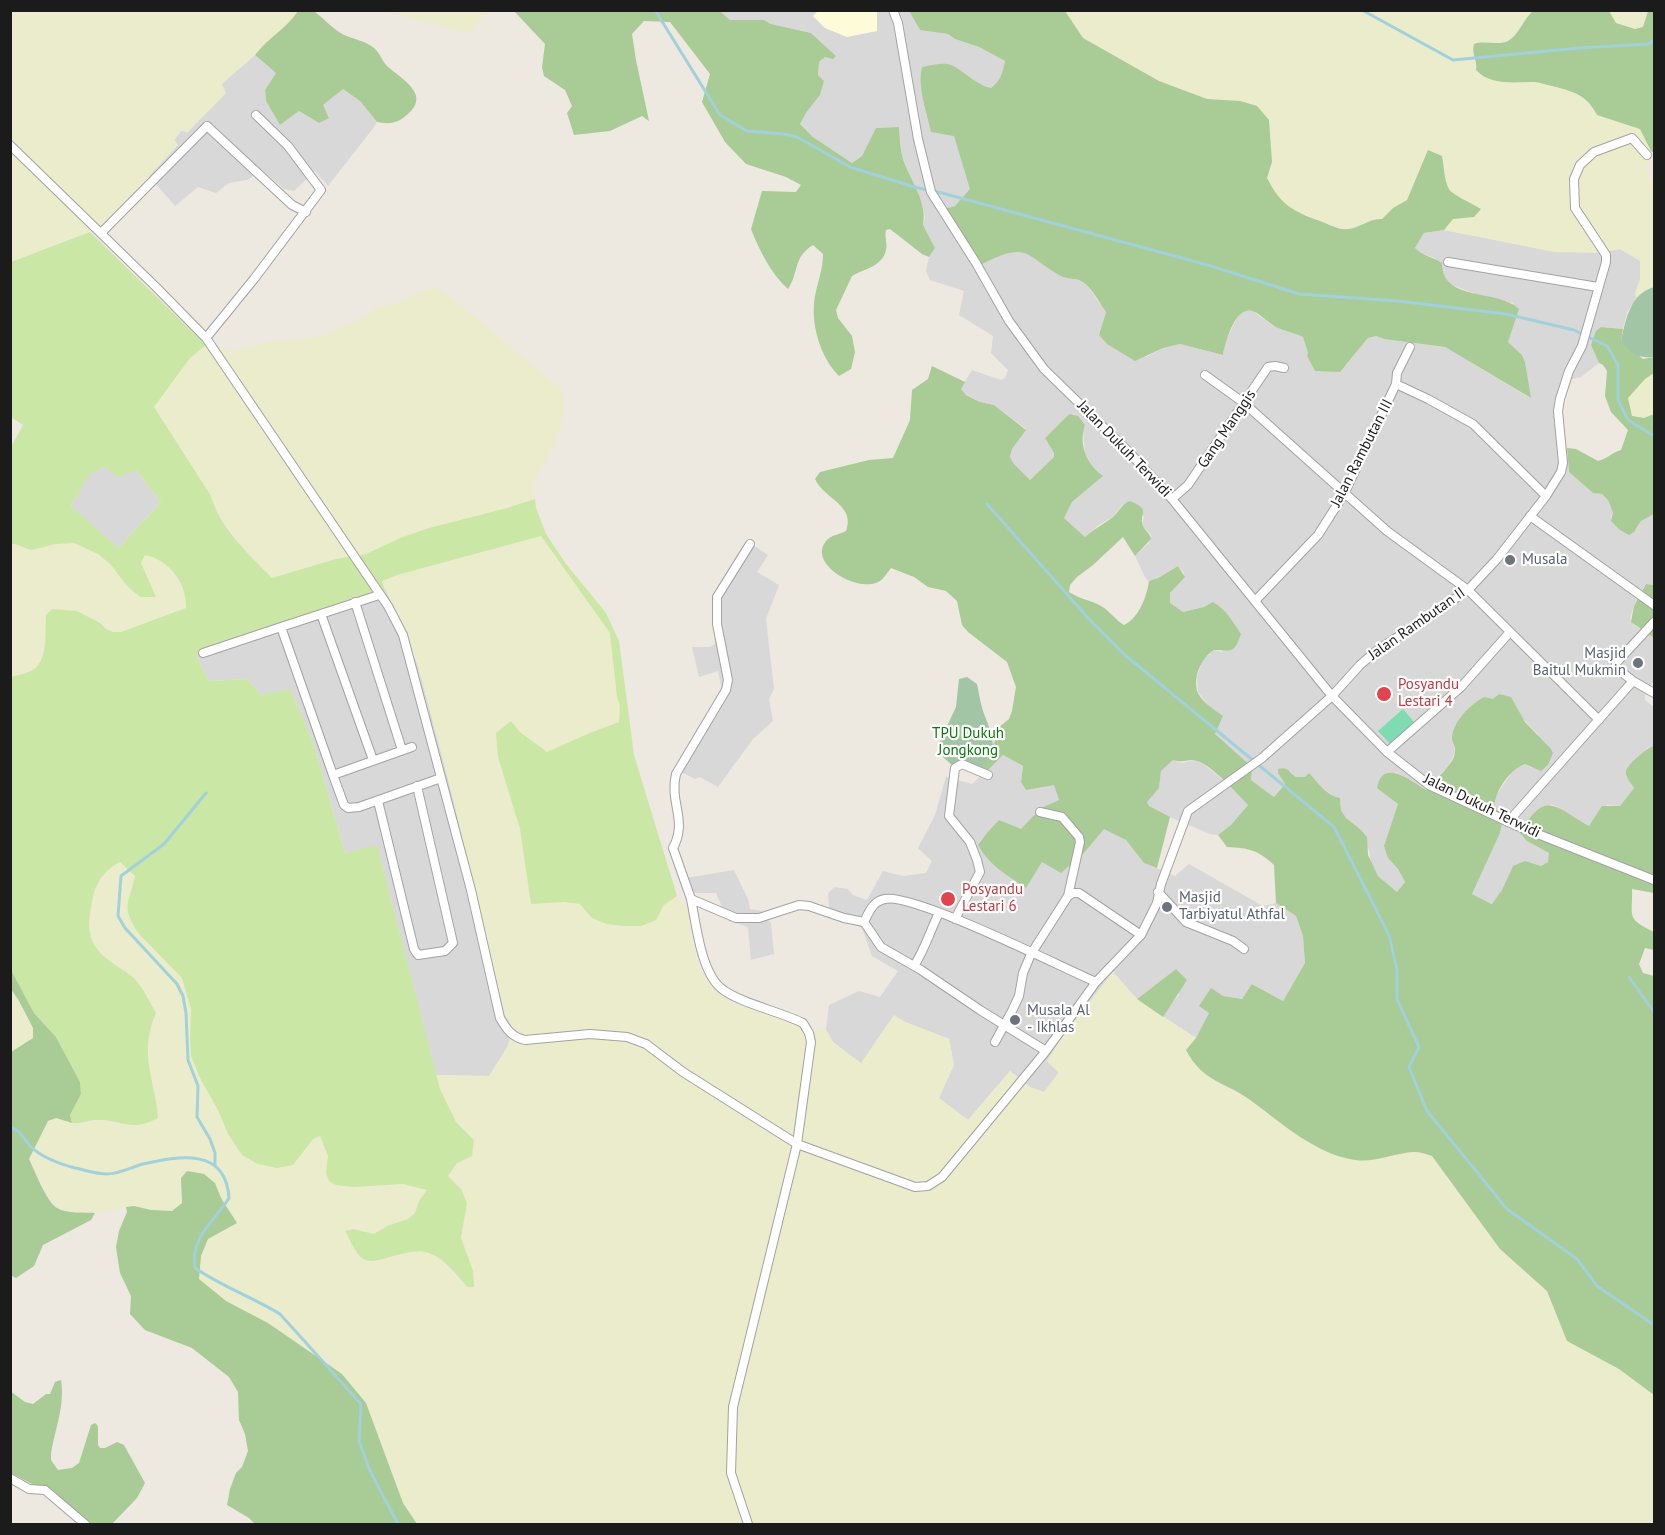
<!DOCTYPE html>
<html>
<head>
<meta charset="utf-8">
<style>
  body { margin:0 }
  #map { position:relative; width:1665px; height:1535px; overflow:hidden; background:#ede8e0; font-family:"PT Sans",sans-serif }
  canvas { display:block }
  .frame { position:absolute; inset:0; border:12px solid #1b1b1b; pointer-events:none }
</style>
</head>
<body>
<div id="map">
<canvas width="1665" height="1535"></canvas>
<div class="frame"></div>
</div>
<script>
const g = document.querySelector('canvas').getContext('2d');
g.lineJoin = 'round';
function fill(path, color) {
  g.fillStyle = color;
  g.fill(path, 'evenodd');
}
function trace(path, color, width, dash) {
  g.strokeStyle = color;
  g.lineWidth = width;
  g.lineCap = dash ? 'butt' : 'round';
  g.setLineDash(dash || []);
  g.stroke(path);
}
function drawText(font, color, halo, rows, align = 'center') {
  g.font = font + ' "PT Sans",sans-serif';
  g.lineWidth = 4.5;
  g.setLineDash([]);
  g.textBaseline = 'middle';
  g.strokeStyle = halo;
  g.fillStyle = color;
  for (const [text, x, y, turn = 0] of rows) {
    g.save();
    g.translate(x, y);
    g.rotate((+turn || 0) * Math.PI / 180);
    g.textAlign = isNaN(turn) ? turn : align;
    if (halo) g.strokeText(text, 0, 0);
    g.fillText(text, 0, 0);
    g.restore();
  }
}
fill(new Path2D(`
  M720,11H909L920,30L948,34L955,39L979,47L1005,61L1004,69L998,84L991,88L974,82L954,67L947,64L922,67L931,132L954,135L971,189L955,206L944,209L982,264L1010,251L1028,253L1063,277L1080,280L1087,285L1106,312L1099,335L1146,357L1163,348L1180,344L1223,355L1225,342L1238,316L1245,311H1253L1272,325L1303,337L1308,353L1307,356L1315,371L1346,365L1368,338L1376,336L1384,339L1445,347L1530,398L1525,362L1522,355L1508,342L1513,303L1476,294L1452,285L1445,279L1435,258L1419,253L1415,248L1424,233L1444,230L1486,238L1596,253L1620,249L1637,258L1640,261V280L1635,294L1637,298L1627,312L1623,329L1601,327L1591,345L1599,363L1581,377L1572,379L1562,407L1569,472L1593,493L1602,494L1608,500L1613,513L1611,517L1637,529L1641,521L1654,514V585L1646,584L1634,605L1630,618L1634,625L1654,638V680L1645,696V700L1654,707V746L1647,748L1626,776L1634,788L1620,806L1607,805L1589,826L1551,804L1527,841L1549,853L1548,862L1541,866L1525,861L1511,870L1507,882L1493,904L1472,894L1500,833L1504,815L1494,808V799L1514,769L1525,764L1532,768L1538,734L1522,718L1513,701L1488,699L1460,719L1452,735L1455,752L1449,765L1425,790L1411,780L1395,772L1391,798L1398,804L1389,833L1388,858L1398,869L1405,882L1397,892L1378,876L1371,863L1369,850L1360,829L1346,818L1341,810V802L1320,786L1315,780L1305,777H1296L1290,771L1278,773L1285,783L1274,797L1251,780L1215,734L1222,716L1209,706L1198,692L1197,677L1202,661L1214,650L1222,652L1241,634L1229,617L1221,607H1204L1183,612L1169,603L1170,593L1176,586L1184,573L1178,566L1154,580L1149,581L1146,579L1135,556L1149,543L1151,535L1142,525L1144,517L1130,501L1122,505L1114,516L1099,525L1085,537L1064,518L1072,502L1102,476L1092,468L1085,455L1083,430L1075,414L1067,416L1045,438L1054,453V457L1030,480L1014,464L1010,457L1012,449L1026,429L994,405L980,402L962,392L961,388L972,370L1001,380L1005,378L1008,370L991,353L993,336L959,315L964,291L930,280L926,271L929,257L935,248L923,225L925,218L923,208L902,156L899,127L877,128L862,156L852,163L813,137L800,124L806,113L820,95L824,81L818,75L819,62L825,57L836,56L811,33L771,24L764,20H730Z
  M255,55L276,73L265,90L266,101L280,125L299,111L319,123L329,117L322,105L343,89L360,101L377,122L374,127L328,186L315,171L294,191L284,189L262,170L247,180L229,183L216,193L198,187L175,206L149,176L178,145L174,140L221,84Z
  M105,466L136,470L161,502L117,549L71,506L88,475Z
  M747,541L768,555L757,572L779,585L766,619L774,689L769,699L773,721L753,739L718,787L700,777L695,779L675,769L722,690L718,671L699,677L692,647H710L715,644L713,599Z
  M387,589L418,666L452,794L505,1015L512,1026L508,1046L489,1076L436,1075L377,846L345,853L313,742L290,690L261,695L247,679L209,681L196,656L355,597Z
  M1003,755L1023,766L1021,782L1054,784L1059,800L1041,808L1025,888L1042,862L1084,853L1104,828L1126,840L1145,863L1175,876L1189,864L1263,906L1276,903L1296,916L1303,936L1305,963L1283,1001L1253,984L1242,999L1223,996L1209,1013L1196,1038L1163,1017L1168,1007L1179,995L1176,969L1137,999L1113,972L1063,1036L1047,1061L1059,1072L1044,1092L1030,1087L1010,1071L968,1120L938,1098L954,1065L949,1039L905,1022L894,1016L861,1064L833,1042L826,1030L829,1005L859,991L880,997L898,971L872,956L862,928L830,916L828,894L834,887L848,889L853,895L867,900L883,871L903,876L926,873L932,861L918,848L935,815L946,777L972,784Z
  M1173,760L1181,763L1194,760L1202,763L1237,792L1248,805L1231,825L1218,835L1210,834L1165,815L1149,806L1147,802L1150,797L1159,788L1161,771Z
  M734,870L748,899L750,909L762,911L771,924L774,954L751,960L748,927L728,921L716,893H690L686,878Z`), '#d9d8d8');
fill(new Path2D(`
  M818,11H877V31L847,37L825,28L813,16Z`), '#fefcd8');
fill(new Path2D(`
  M11,11H298L291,23L263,45L255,55L222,84L226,93L187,133L181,130L174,140L178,145L100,227L11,262Z
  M384,11L488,10V11L469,33Z
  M1065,11H1534L1523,21L1515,36L1499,43L1482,41L1472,52L1480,75L1492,80L1513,83L1537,82L1573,91L1593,108L1597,115L1640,129L1651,151L1645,169L1649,178L1654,181V287L1637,298L1635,294L1640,280V261L1620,249L1596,253L1554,252L1444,230L1453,219L1473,217L1465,199L1453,195L1448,189L1442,156L1417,174L1408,200L1393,208L1382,219L1374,218L1360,226L1342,229L1302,214L1286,206L1275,193L1267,178L1272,162L1240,101L1207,99L1159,81L1136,70L1083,38Z
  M1609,11H1648L1643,27L1635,29L1616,23Z
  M432,289H441L561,389L564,403L562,421L554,447L538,473L533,487L535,499L507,508L429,528L400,538L366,554L336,559L272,578L239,543L228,528L217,512L211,496L154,407L190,358L206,345L233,351L262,343L323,336L356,321L377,308L401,302L423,291Z
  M1654,373V414L1644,418L1632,416L1628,398L1645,379Z
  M541,536L610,633L617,697L620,706L619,722L592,732L547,752L520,732L511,721L496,733L498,757L520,829L532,904L564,902L580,905L592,918L656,920L664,905L677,896L686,907L694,951L701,972L716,992L731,1003L813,1029L826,1030L833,1042L861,1063L894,1015L905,1022L949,1039L954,1065L939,1098L968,1120L1010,1071L1030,1087L1044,1092L1059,1073L1047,1061L1063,1036L1113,972L1137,999L1196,1038L1187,1050L1217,1083L1251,1100L1268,1114L1315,1145L1359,1161L1415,1152L1432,1156L1500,1249L1547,1291L1567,1341L1619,1369L1654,1395V1524H417L403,1503L366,1403L342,1374L268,1323L226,1301L199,1279L201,1256L208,1239L237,1223L221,1198L215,1183L180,1186L182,1203L172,1211L151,1210L134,1206L95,1213L69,1212L56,1207L44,1189L29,1159L48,1121L56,1118L81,1124L95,1120L128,1126L156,1097L153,1089L147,1054L149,1037L156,1013L144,990L132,977L109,961L93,945L90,937L88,919L96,885L106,871L120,862L135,876L129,893L139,934L182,977L191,1009L190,1038L228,1134L307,1145L313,1139L320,1136L328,1156L326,1173L354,1187L403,1184L427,1190L419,1201L415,1213L408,1219L387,1226L374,1234L353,1229L345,1231L362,1259L370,1262L378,1261L402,1252L418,1250L430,1253L443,1262L467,1287L468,1254L461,1238L467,1203L461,1189L448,1176L457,1163L465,1161L474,1140L456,1122L440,1089L436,1075L489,1076L508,1046L512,1026L505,1015L452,794L418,666L382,581L397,575Z
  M65,542L74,543L98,554L111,565L127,586L140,597H156L141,563L145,555L161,560L167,565L186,595V608L121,632H113L100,623L44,640L40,664L32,671L11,677V544L31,550Z
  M10,989L19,1001L33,1028V1038L11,1052Z`), '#ebeccb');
fill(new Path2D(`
  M90,232L206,345L190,358L154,407L211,496C220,529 249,554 272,578L336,559L366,554L400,538L429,528L507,508L535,499L536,508L546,534L566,564L606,613L619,641L634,755L677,896L664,905L656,920L641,926H623L607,924L592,918L580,904L564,902L531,904L520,829L498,757L496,733L511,721L520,732L547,752L592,732L619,722L620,706L617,697L610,633L541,536L397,575L382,581L385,590L355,597L196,656L209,681L247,679L261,695L290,689L313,742L345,853L377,845L440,1089L456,1122L474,1140L472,1156L457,1163L448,1176L461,1189L467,1203L461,1238L473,1271L474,1287H467C457,1275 444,1258 429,1253C406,1245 375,1269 362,1258C355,1253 350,1239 345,1231L353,1229L374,1234L387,1226L408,1219L415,1213L419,1201L427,1190L403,1184L354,1187L336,1185L329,1181L326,1173L328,1156L320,1136L313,1139L293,1165L277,1168L258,1164L242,1155L228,1134L218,1110L200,1078L191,1056L190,1038L191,1009L182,978L139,934C120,905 129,905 135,876L120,862C105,870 97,880 93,897C87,926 85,943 111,962C119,968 127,972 134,978C144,989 149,1001 156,1013C138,1054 155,1079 158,1118C130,1133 122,1119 96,1120C87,1120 83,1124 72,1123L70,1115L81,1094L80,1082L56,1037L34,1013L11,970V677C18,675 27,674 34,669C48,660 45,630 46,615L52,609L77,611L100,623L106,629L113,632H121L186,608C187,584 170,560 145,555L141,563L156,597H140L127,586L111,565L98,554L74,543L56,544L31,550L15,544H11V447L23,425L11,417V262ZM105,466L117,477L136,470L161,502L118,548L71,506L88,476Z`), '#cae7a6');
fill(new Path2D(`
  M1534,10L1609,11L1616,23L1635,29L1643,27L1648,11H1654V153L1651,151L1640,129L1597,115C1586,94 1574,92 1552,86C1546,85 1540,82 1534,82C1516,82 1490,86 1476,70C1478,60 1471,56 1474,44C1485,40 1496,46 1508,41C1519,35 1523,19 1534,10Z
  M298,11H316L315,12C324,19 334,30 344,35C354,39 365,41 374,48C380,53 382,61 387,66C404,81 434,96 403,118C395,124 386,124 377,122L360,101L343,89L323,105L329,118L319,123L299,111L280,125L266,101L265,90L276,73L255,55C268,38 287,28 298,11Z
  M514,11H720L730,20H764L771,24L811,33L836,56L833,59L825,57L819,62L818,75L824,81L820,95L806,113L800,124L813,137L852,163L862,156L876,128L899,127C900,137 900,149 903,159C910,180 928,203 923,225L935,248L929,257L922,254L890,229L886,230C884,237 888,243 886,250C883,266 864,269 852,276L836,310L838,318L852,336L855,352L851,369L839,376C820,357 810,323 815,296C818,281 823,269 823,254L813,245C793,257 799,273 788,289C772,275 759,250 751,229L762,191L796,192L801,185L786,177L746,164L725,142L702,102L710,74L670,22L644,21L632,34L636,60L649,121L642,116L610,131L574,135L567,113L572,106L565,90L544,76L542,67L545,44Z
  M909,11H1065L1083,38L1159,81L1207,99L1240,101L1257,106L1269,120L1272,162L1267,178C1281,205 1292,211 1320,221C1326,223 1335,228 1342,229C1357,231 1368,218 1382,219L1393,208L1407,200L1428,150L1442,156C1444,166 1444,180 1449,189C1451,194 1475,205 1481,209L1474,217L1453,219L1444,230L1424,233L1415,248C1423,256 1433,257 1442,263C1441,302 1500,289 1519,309L1508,342L1522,355L1525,362L1531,398L1445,347L1384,339L1376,336L1368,338L1340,372L1315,371L1307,356L1308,353L1303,337C1294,333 1285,331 1276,327C1268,323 1260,313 1252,311C1235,306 1225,343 1223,355L1180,344L1163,348L1135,361L1107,344L1099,335L1106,312C1098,301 1091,285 1079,280C1073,278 1066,279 1061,276C1023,254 1028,241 982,264L944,209L955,206L970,189L954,136L931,132C927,112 917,87 922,67C929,66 939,63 947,64C960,66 973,84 991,88C1000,82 1003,72 1005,61L979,47L955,39L948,34L920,30Z
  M1601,327L1623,329L1621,341L1643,359L1654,357V373L1645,379L1628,398L1632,416L1644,418L1654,414V514L1641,521L1634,532L1629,535L1620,530L1611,521L1613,513L1608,500L1602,494L1593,493L1569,472L1567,448L1576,449L1598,461C1607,459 1611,453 1621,450L1628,430L1611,412L1605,396L1607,371L1603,365L1599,363L1591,345L1596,331Z
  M932,366L965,382L961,389L966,395L980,402L994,405L1026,430L1012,449L1010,457L1014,464L1030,480L1054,457V453L1045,438L1067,416L1070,414L1078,416L1085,425C1078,445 1087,465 1103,476L1072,502L1064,518L1085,537C1094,529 1104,524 1113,517C1120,511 1121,504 1130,501C1153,511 1138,512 1143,526C1145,531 1150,533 1151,539L1135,556L1123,537L1093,565L1077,577L1070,585L1069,592C1079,599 1091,600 1101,606C1110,611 1115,620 1124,625C1139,618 1147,596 1149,581L1158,578L1178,566L1185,577L1170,593V603L1183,612L1204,607L1213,602C1226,609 1233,622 1241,634C1233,655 1232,650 1214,650C1201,658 1192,678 1198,693C1202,702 1215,710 1223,716L1215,734L1252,767L1251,780L1274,797L1285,784L1278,773V769C1287,766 1289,772 1296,777H1305L1309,773C1318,783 1327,796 1340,798L1341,810L1346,818L1360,829L1367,837L1368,855L1378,876L1397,892L1405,882L1398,869L1388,858L1384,846L1398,804L1377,788C1382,757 1412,781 1426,790C1434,780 1454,765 1455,752C1456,747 1452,742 1452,738C1453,721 1471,704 1484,697L1493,699L1499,694L1511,697L1525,722L1551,749L1553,753L1548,765L1541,771L1525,764C1509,770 1495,791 1494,808L1504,815L1500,833L1472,894L1492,904L1502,890L1513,866L1525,861L1541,866L1548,862L1549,853L1527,841L1520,833C1545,790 1553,805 1589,826L1602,806H1620L1634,788C1631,783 1625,777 1626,771C1627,765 1649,746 1654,746V893L1632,889C1633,917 1625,918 1654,932V950L1645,948L1639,964L1643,973L1654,976V1395L1619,1369L1567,1341L1547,1291L1500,1249L1432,1156C1426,1154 1420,1152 1414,1152C1395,1153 1374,1163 1355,1160C1316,1154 1284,1125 1253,1102C1227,1082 1203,1083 1186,1050L1196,1038L1209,1013L1199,1006L1211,988L1223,996L1242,999L1252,984L1283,1001L1305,963L1303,936L1296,916L1276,903L1274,865C1258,850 1249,848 1227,847L1218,835L1231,825L1248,805C1239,795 1209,763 1197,761C1187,758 1185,764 1173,760L1161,771L1159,788L1147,802L1149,806L1170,817L1157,868L1144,863L1126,840L1104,829L1084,853L1061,873L1042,862L1026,888C1007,875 990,866 978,845L987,833L999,820L1021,829L1041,808L1059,800L1054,785L1026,790L1021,782L1023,766L1003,755L986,772L979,769L995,741L992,733L1009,719L1012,711L1016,687L1007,662L968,632L962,625L957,601L946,591L928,587L914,577L891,568C887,573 883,580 878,582C857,593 804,562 828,539C832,535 841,534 846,531C856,505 824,499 815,479L820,472L869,460L893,458L910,420L912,390L928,379Z
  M1646,584L1654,585V638L1631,622L1634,606Z
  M1176,969L1187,980L1163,1017L1137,999Z
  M11,970L34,1013L56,1037L80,1082L81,1094L70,1115L72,1123L56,1118L48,1121L29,1159C35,1171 46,1201 57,1208C68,1214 83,1212 95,1213L91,1220L43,1245L34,1266L16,1278L10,1275L11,1052L33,1038V1028L19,1001L11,989Z
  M187,1171L204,1174L215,1183L221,1198L237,1223L208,1239L201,1256L199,1279L226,1301L268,1323L342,1374L366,1403L403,1503L417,1524H255L249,1518L227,1505L230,1489L236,1473L242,1467L248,1451L245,1434L239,1420L238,1392L229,1377L192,1348L145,1330L130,1314L131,1296L120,1273L116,1247L119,1231L127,1212L126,1207L134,1206L151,1210L172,1211L182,1203L181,1178Z
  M61,1380C65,1407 55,1428 51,1454V1460L58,1470L72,1468L79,1463L91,1425L95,1423L98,1426V1445L100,1448H105L117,1442L124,1445L145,1483L137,1498L112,1524H91L62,1500L11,1473L10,1391L25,1402L33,1404L46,1394H50L55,1382Z`), '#a9cb95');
fill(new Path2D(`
  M1654,287V357C1638,359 1631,353 1621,341C1626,319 1630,294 1654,287Z
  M967,677L977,684C979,693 980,702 983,711C992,735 1003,757 974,771L953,766L943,757L940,741L956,707L959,679Z`), '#a2c5a5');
fill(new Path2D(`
  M1403,709L1415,723L1391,745L1378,731Z`), '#7fdbb1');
trace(new Path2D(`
  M655,10L720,115L747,131L784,134L797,137L850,167L914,187L942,193L1211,266L1299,294L1398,301L1506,314L1574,330L1607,346L1618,365V400L1628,420L1654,436
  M1362,10L1453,60L1579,48L1649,44L1654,40
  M987,504L1089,619L1125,655L1334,827L1389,935L1397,970V999L1419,1047L1409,1067L1427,1111L1507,1209L1577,1259L1597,1286L1654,1325
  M206,793L164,844L121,876L118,916L125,928L177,984L183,996L186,1013L188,1060L198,1086L197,1117L210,1139L215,1153V1165
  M1629,977L1654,1012
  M10,1127C21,1131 23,1138 30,1146C41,1157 60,1164 75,1168C85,1170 97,1174 107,1174C119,1174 132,1167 143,1164C179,1156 226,1147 229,1198C215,1221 190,1237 195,1268C221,1286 252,1297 280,1314L361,1404L359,1441L370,1471L398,1524`), '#a1d1da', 3);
const minor = new Path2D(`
  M893,10L898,23L918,139L931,192L976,263L1009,321L1044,369L1129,452L1172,499L1332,696L1387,752L1429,785L1515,825L1654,880
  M10,145L156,287L206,338L388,606L403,635L471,890L500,1018C507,1030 512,1037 525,1040L590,1034L627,1037L646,1044L683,1072L797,1144L915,1187L928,1186L942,1177L1046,1051L1096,982L1141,935L1157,903L1161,884L1188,811L1262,758L1332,696L1360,665L1375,652L1468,590L1497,559L1546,496L1561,472L1563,463L1558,411L1560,399L1569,371L1582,346L1606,262V255L1575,208L1574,179L1580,165L1594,152L1632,138L1647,155
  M101,233L207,126L292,205L306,212
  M1448,262L1598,287
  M206,338L254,279L321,190L288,146L256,115
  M1205,375L1244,403L1387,531L1468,590L1599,720
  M1396,384L1428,399L1473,424L1546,496
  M1172,499L1188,485L1268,367L1275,366L1284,368
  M1530,516L1654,605
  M750,544L717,597V624L728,680L726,690L676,774C669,803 688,820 673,848L691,899L736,918H759L799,905L809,906L844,918L864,922L881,947L921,970L980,1010L1046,1051
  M379,595L281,627L333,775L412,747
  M1255,601L1318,535L1344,494L1396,384L1397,373L1410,347
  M355,602L402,750
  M321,614L373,760
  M1654,622L1617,662L1615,667L1633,681L1654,693
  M203,653L281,627
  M1387,752L1461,687L1510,632
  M333,775L344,805L348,808L359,807L441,778
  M378,801L414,949L418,955L445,951L453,943L417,786
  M1508,822L1633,681
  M1158,892L1186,922L1233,941L1244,949
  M1068,896L1073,893H1079L1141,935
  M691,899C696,924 701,973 722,989C740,1003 781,1012 803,1023L809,1033L811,1042L797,1144L733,1407L731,1473L748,1524
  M955,919L980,872L977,860L970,842L949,816L955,768L962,764L988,775
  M864,922C869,912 873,901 885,899C914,893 1061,967 1096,982
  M914,966C925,949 930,931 939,913
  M995,1042L1012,1011L1019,996L1023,973L1031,954L1068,896L1080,842L1079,837L1062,817L1040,812
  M10,1478L29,1489L45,1490L85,1524`);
trace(minor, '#a2a2a2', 10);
trace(minor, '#fff', 8);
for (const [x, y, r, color] of [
  [1510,560,6,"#6b7280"],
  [1638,663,6,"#6b7280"],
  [1384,694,8,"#e0444e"],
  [948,899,8,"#e0444e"],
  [1167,907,6,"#6b7280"],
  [1015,1020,6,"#6b7280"]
]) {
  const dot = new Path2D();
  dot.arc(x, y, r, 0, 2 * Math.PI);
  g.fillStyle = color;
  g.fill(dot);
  trace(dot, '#fff', 2);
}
drawText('15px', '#1b1b1b', '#fff', [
  ["Gang Manggis",1227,429,-56],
  ["Jalan Dukuh Terwidi",1124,449,46],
  ["Jalan Rambutan III",1362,453,-63],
  ["Jalan Rambutan II",1417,624,-35],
  ["Jalan Dukuh Terwidi",1482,806,26]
]);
drawText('15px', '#5b616d', '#fff', [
  ["Musala",1522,560],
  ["Masjid",1626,654,"right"],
  ["Baitul Mukmin",1626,671,"right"],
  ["Masjid",1179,898],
  ["Tarbiyatul Athfal",1179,915],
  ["Musala Al",1027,1011],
  ["- Ikhlas",1027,1028]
], 'left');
drawText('15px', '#be3a42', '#fff', [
  ["Posyandu",1398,685],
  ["Lestari 4",1398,702],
  ["Posyandu",962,890],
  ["Lestari 6",962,907]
], 'left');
drawText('15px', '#0d750e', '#fff', [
  ["TPU Dukuh",968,734],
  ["Jongkong",968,751]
]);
</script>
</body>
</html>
